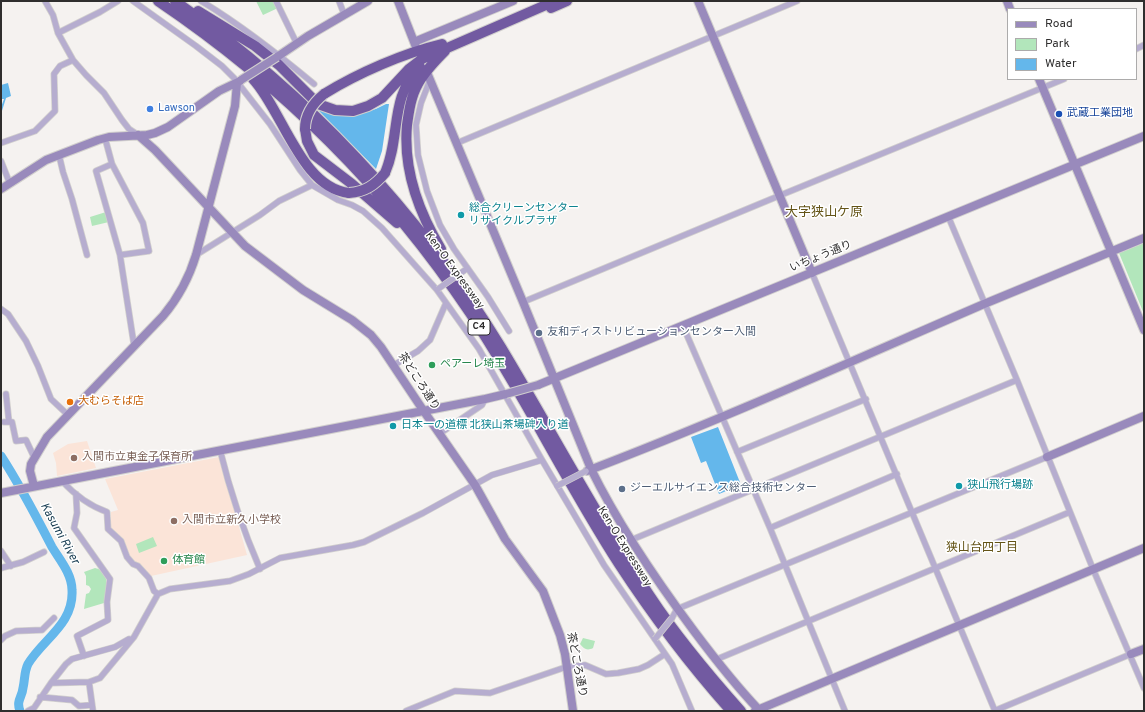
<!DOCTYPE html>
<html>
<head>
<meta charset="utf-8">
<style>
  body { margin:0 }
  #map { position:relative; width:1145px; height:712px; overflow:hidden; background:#f5f2f0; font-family:Overpass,sans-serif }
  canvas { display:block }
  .frame { position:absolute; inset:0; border:2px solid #2f2e2e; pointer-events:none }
  .legend { position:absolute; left:1007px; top:8px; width:130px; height:72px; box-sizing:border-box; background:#fff; border:1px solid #acabab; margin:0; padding:5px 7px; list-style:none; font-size:12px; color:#2f2e2e }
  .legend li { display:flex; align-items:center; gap:8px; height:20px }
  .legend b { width:20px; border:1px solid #acabab }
</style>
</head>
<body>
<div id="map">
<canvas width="1145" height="712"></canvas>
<div class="frame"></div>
<ul class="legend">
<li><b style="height:5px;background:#998abc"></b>Road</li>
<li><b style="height:11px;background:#b2e6bb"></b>Park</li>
<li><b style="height:11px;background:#64b7eb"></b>Water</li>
</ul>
</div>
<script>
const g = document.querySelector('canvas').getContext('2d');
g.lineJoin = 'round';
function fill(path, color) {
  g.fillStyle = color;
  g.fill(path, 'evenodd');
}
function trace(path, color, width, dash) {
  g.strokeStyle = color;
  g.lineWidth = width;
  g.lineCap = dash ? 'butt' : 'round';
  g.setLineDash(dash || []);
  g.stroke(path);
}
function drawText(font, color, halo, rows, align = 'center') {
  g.font = font + ' Overpass,"Noto Sans JP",sans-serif';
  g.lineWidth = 3;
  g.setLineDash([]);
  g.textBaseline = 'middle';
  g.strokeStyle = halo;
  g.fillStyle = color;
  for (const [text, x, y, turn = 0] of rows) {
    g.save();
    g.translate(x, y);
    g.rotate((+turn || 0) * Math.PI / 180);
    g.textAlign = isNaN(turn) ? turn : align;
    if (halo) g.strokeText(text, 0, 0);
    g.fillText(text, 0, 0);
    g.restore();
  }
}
fill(new Path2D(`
  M87,441L96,468L57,476L56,463L53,453L68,444Z
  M219,457L247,555L151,576L130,558L124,541L111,529V512L118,510L105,479Z`), '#fbe4d8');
fill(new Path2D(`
  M256,1H275L278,8L263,15Z
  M106,212L109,222L92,226L90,217Z
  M1144,243V314L1119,253Z
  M153,537L157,546L139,553L136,544Z
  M95,568C100,569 100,570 103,573C110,582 106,592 104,603L84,609L86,594L89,593L91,589L89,586L86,585V576L84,572Z
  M583,638L595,641L593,648C587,651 584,649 580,644Z`), '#b2e6bb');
fill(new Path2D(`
  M8,83L11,96L6,98L1,114V107L4,99H2L1,85Z
  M386,104H389L382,151L376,169L319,111L321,108C351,114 357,119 386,104Z
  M718,427L741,485L719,494L706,461L701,463L691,437Z`), '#64b7eb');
trace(new Path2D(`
  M1,456C20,485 36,516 52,547C60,560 72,574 72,590C74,624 43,639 28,664C24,672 25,680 23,688C22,698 16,700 20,711`), '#64b7eb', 9);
const street = new Path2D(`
  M45,1L53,15L58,33L73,60L86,75L104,93L122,120L129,129L138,135
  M133,1L196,46L222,66L234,78L270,124L300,170L312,185L338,200L352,205L363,211L382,228L437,290L479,349L542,460
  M201,1C241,25 278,54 314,84
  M276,1L297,44
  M339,1L344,14
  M58,33L100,12L118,1
  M1136,49L1144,45
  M430,80L421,103L416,125L418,155L427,191L440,225L454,249L488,297L509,331
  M105,138L112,164L96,171L120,255L134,345
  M1,143L35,131L55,111L54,74L60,66L73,60
  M457,143L797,1
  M59,155L63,172L72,199L87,255
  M1,161L10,184
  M112,164L143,223L149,251L120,255
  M948,216L1017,380L1093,569L1144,688
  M196,255L260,215L279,201L312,185
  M812,273L995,711
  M523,302L781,195L1064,79
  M1,309L8,314L26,341L38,366L51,399L67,414
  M683,326L770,528L845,711
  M394,365L418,351L430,340L446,303
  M6,394L9,422
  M4,422H12L16,441L26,440L34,457
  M439,434L482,405L485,399
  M220,450C230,491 243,530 260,569
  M737,452L866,399
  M62,481C74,494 90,506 107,512L108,529L121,541L127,557L133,564L138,566L149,578L154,591L158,594
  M76,494L77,513L74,528L110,579L107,602L108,620L77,636L84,656
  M770,528L897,474
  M631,540L1017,380
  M1,551L11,566
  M1,568L23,562L44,552
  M672,618L677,609L1047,457
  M1,640L5,636L16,631L42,630L54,618
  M715,660L1070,512
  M89,682L93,711
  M51,683L66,664L72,659L115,647L129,639L131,640
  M40,697L72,700L79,706L92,705
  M28,711L34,708L51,683L89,682L100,678L134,637L158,594L170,589L230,581L249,574L280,558L353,545L364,542L423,513L492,475L542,460L604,565L672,664L692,711
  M406,711L455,691L490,693L566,667L585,665L606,674L618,673L639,669L648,665L665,654
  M994,711L1131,654`);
const secondary = new Path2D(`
  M398,1L416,47
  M698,1L812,273
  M1007,1L1010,9
  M414,42L513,1
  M277,57L308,36L368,1
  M428,75L523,302L591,469C619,526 656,580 694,631C715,659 736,686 760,711
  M1039,79L1144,330
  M138,135L155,150L245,246L303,290L352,320L371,335L381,347L423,410L475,485L505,539L543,591L560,635L565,654L573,711
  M1,189L46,160L98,140L109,137L147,135L155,133L168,127L219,91L240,81
  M538,385L1144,136
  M1047,457L1144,416
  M587,471C721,420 852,361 984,304C1037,282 1091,260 1144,238
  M34,486L30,471L31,464L47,437L163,316C179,297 189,278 196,255L235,106L237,83
  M1,493L485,399L506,394
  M1131,654L1144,649
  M755,711L1144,548`);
const highway = new Path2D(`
  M158,1C281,84 387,189 470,313C524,394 566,482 619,564C653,616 690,665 731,711
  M175,1C306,92 418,211 501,347C551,430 596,516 650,596C677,637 709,675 741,711
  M551,8L567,1
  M198,11L255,46L279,65L318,104L335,110L353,111L368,106L382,98L409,69L422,59L555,1
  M253,79C283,111 301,188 349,193
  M324,94C358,73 404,53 442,44
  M305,129L307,141L314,155L352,184L397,223
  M385,173C401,137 389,97 420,67
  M441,249C418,211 403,170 407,125C409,111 411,96 418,84C425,71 435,61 445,51`);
trace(street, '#d1cfcd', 7);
trace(secondary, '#d1cfcd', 10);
trace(highway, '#d1cfcd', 12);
trace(street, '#b6adcf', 5.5);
trace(secondary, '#998abc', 8);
trace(highway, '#725aa1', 10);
const streetBridge = new Path2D(`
  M438,289L465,270
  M557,486L586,471
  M655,639L672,618`);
const secondaryBridge = new Path2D(`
  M241,80L277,57
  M506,394L538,385`);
const highwayBridge = new Path2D(`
  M305,129C305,114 313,103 324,94
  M349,193C365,192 375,185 385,173`);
trace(streetBridge, '#d1cfcd', 7, []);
trace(secondaryBridge, '#d1cfcd', 10, []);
trace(highwayBridge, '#d1cfcd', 12, []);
trace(streetBridge, '#b6adcf', 5.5);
trace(secondaryBridge, '#998abc', 8);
trace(highwayBridge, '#725aa1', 10);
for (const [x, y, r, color] of [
  [150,109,4,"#3f7fe0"],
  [1059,114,4,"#1a4fb4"],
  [461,215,4,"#0f9aa8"],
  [539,333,4,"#5c6f8a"],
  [432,365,4,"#2e9e5b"],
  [70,402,4,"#e8710a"],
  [393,426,4,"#0f9aa8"],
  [74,458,4,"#8d6e63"],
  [959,486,4,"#0f9aa8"],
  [622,489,4,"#5c6f8a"],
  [174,521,4,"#8d6e63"],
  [164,561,4,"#2e9e5b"]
]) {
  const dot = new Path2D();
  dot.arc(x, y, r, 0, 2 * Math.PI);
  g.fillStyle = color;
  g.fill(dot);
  trace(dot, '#fff', 1.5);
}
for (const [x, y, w] of [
  [479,327,22]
]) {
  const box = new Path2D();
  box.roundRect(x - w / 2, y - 8, w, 16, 3);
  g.fillStyle = '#fff';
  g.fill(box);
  trace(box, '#2f2e2e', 1);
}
drawText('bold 10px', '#2f2e2e', null, [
  ["C4",479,327]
]);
drawText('11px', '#366cbe', '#fff', [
  ["Lawson",158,109]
], 'left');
drawText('11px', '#164399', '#fff', [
  ["武蔵工業団地",1067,114]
], 'left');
drawText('11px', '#0d838f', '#fff', [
  ["総合クリーンセンター",469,209],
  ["リサイクルプラザ",469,222],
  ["日本一の道標 北狭山茶場碑入り道",401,426],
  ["狭山飛行場跡",967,486]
], 'left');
drawText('11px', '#2f2e2e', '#fff', [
  ["いちょう通り",821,257,-22],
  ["Ken-O Expressway",454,271,54],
  ["茶どころ通り",418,382,57],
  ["Ken-O Expressway",624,547,58],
  ["茶どころ通り",576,665,79]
]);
drawText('11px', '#4e5e75', '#fff', [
  ["友和ディストリビューションセンター入間",547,333],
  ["ジーエルサイエンス総合技術センター",630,489]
], 'left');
drawText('11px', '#27864d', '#fff', [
  ["ペアーレ埼玉",440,365],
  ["体育館",172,561]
], 'left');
drawText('11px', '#c56008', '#fff', [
  ["大むらそば店",78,402]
], 'left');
drawText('11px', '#785e54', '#fff', [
  ["入間市立東金子保育所",82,458],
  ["入間市立新久小学校",182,521]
], 'left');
drawText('italic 12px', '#173c51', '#fff', [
  ["Kasumi River",59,534,61]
]);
drawText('12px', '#645417', '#fff', [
  ["狭山台四丁目",982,549]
]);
drawText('13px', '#645417', '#fff', [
  ["大字狭山ケ原",824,213]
]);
</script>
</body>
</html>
